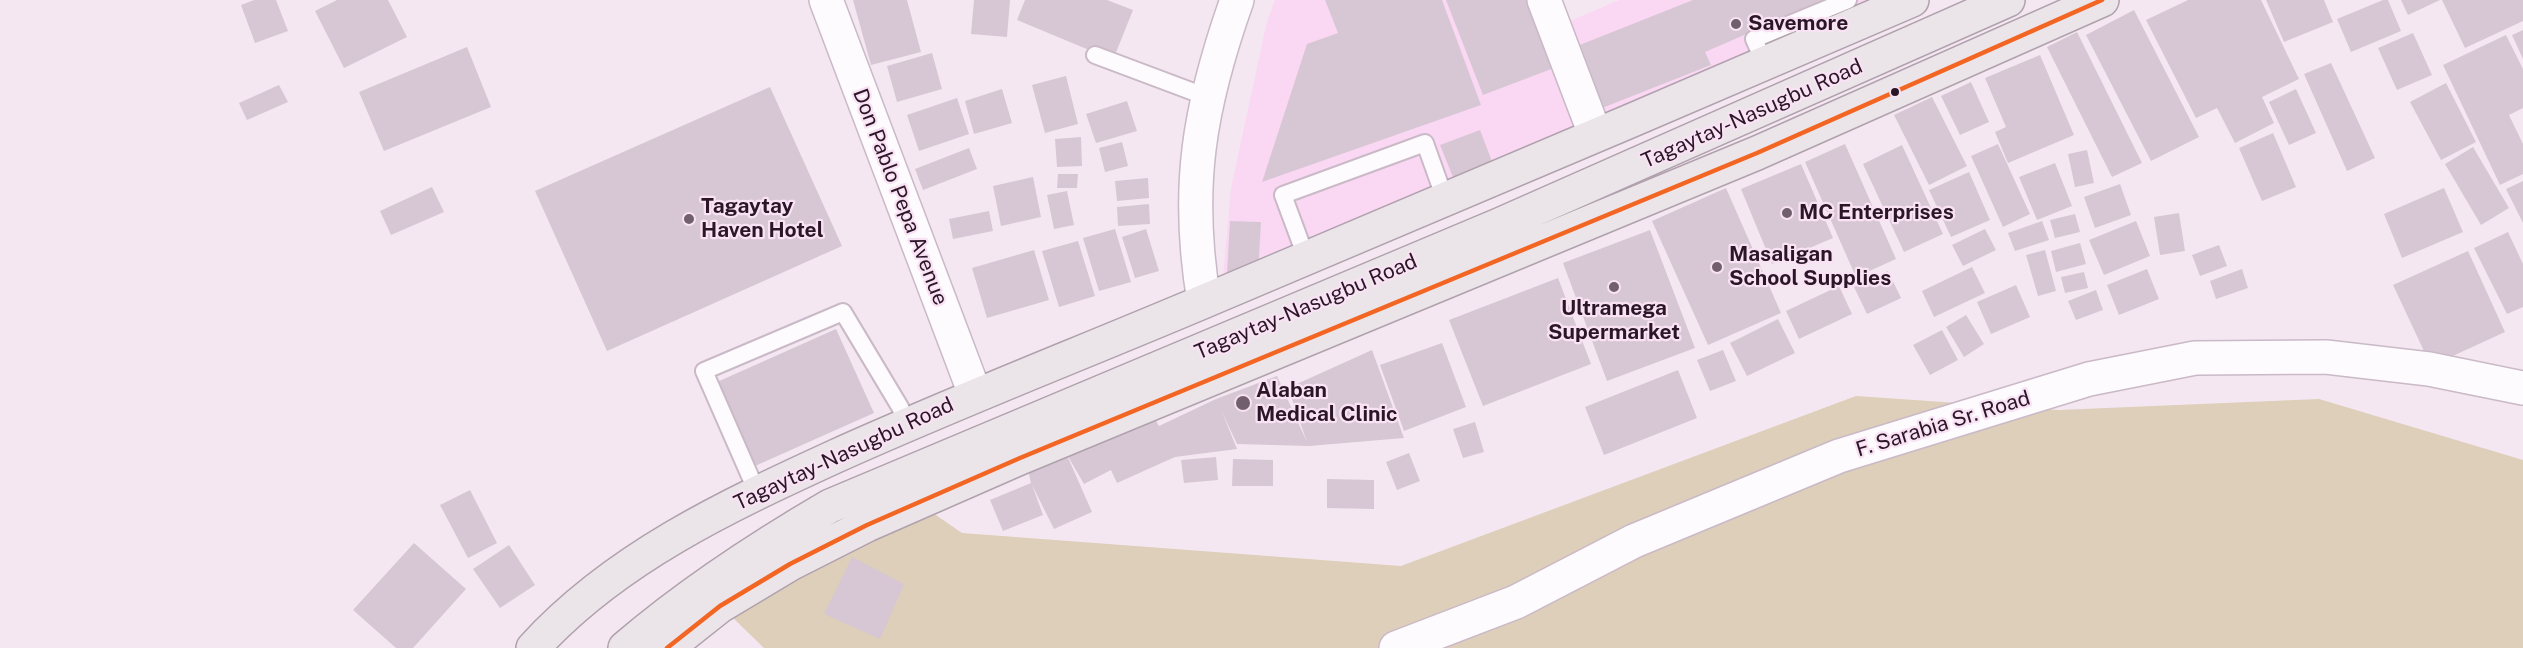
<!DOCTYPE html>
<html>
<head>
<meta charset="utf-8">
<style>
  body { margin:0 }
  canvas { display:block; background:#f4e7f1 }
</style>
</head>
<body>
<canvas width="2523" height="648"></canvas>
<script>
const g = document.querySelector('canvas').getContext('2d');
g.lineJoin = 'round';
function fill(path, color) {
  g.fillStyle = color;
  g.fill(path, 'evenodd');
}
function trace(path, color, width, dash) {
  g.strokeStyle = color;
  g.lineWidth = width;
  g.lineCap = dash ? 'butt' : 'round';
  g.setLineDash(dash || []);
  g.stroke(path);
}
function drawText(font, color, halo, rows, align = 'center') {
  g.font = font + ' "Public Sans",sans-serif';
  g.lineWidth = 4.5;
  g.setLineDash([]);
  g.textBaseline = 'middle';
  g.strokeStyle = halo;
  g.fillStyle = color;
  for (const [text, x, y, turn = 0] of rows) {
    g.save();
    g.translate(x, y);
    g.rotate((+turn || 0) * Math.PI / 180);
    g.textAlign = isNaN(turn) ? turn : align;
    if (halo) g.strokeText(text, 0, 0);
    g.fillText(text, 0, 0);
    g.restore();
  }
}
fill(new Path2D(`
  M1275,0H1547L1558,26L1619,0H1876L1223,277L1231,188L1267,21Z`), '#fad8f3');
fill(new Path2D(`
  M1856,396L2059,410L2319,399L2523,460V648H764L728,613L930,511L962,533L1401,566Z`), '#ddcfb9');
fill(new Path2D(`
  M254,0H276L288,31L255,43L241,5Z
  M337,0H388L407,37L344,68L315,11Z
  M853,0H907L921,52L871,65Z
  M974,0H1010L1007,37L971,34Z
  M1025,0H1107L1133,10L1113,60L1017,20Z
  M1325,0H1442L1481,105L1262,182L1307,44L1338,33Z
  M1446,0H1527L1554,68L1483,95Z
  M1693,0H1825L1705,52L1711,65L1597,110L1572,48Z
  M2188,0H2261L2299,79L2262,97L2274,123L2235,143L2217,108L2196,118L2146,20Z
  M2266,0H2324L2333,22L2284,42Z
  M2383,0H2388L2401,31L2351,52L2337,19Z
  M2401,0H2440L2408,15Z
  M2442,0H2523V21L2465,48Z
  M2134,10L2199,137L2151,161L2086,35Z
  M2523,30V59L2512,35Z
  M2077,32L2142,163L2112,177L2047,47Z
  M2413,33L2432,75L2397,90L2378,48Z
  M2506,35L2523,69V108L2509,115L2523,144V174L2500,185L2443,65Z
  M467,47L491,107L384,151L359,92Z
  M932,53L942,89L897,102L887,66Z
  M2040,55L2074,135L2008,163L1995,132L2006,127L1985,78Z
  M2331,63L2375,158L2347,171L2304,74Z
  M1066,76L1078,124L1045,133L1032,85Z
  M1971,82L1989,122L1960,135L1941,96Z
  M2446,83L2476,142L2441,160L2410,102Z
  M279,85L288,102L247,120L239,103Z
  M770,87L842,246L607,351L535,191Z
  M1002,89L1012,123L974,134L965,101Z
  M2296,89L2316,133L2289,145L2269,102Z
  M1932,97L1967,166L1929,185L1894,115Z
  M957,98L969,134L919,151L907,115Z
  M1127,101L1137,131L1096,143L1086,114Z
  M1480,130L1496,172L1457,187L1440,145Z
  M2273,133L2296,187L2262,201L2239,148Z
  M1081,137L1082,166L1057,167L1055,139Z
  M1122,142L1128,166L1105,172L1099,148Z
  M1845,144L1896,259L1856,277L1805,162Z
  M1998,144L2030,214L2003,227L1971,156Z
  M1902,145L1943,234L1904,252L1863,164Z
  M2473,147L2509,208L2481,225L2445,164Z
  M969,148L977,169L923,190L915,169Z
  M2087,150L2094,183L2075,187L2068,154Z
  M2055,163L2072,206L2037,220L2019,177Z
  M1801,164L1833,238L1772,264L1741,189Z
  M1969,172L1990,220L1951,237L1929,190Z
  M1058,174H1078L1077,188H1057Z
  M1033,177L1041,217L1001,226L993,186Z
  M1148,178L1149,198L1117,201L1115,181Z
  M2523,181V223L2506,189Z
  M2120,184L2131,215L2095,228L2084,197Z
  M432,187L444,212L391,235L380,211Z
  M1726,188L1781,313L1708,345L1652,221Z
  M2444,188L2463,232L2402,258L2384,214Z
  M1067,191L1074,225L1054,229L1047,195Z
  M1149,204L1150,224L1118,226L1117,207Z
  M989,211L993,231L953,239L949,219Z
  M2179,213L2185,251L2160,255L2154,217Z
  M2075,214L2080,232L2055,238L2050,220Z
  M1230,221L1261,222L1258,275L1227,273Z
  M2042,221L2049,240L2015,251L2008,233Z
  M2136,221L2150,256L2104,275L2089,240Z
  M1115,229L1131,282L1099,291L1083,238Z
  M1146,229L1159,271L1135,278L1122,237Z
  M1985,229L1996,250L1963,266L1952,245Z
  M1650,230L1695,348L1607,381L1563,263Z
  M2508,232L2523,264V307L2507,314L2474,248Z
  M1078,241L1095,296L1059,307L1042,251Z
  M2080,243L2086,264L2056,272L2051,251Z
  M2219,245L2227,266L2200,276L2192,255Z
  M1034,250L1049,300L987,318L972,268Z
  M2045,250L2056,291L2038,296L2026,255Z
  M2468,251L2505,332L2431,366L2393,285Z
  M1972,267L1985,293L1934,317L1922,291Z
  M2147,269L2159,299L2119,315L2107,285Z
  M2242,269L2248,288L2216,299L2210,281Z
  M1888,271L1901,298L1867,314L1854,287Z
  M2084,272L2088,288L2065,293L2061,277Z
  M1558,278L1591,364L1483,406L1449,320Z
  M2016,285L2030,317L1991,334L1977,302Z
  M1839,286L1852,314L1799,339L1786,311Z
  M2096,290L2103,310L2076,320L2068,301Z
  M1966,315L1984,344L1964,357L1946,327Z
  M1778,319L1795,353L1747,376L1730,343Z
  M836,329L874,413L755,466L717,382Z
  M1942,330L1958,360L1930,375L1913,345Z
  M1442,343L1466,407L1404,431L1380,365Z
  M1372,350L1404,438L1309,446L1237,444L1222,412L1237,449L1175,457L1117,483L1111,470L1084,484L1066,453L1153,415L1159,426L1216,399L1277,376L1307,442L1288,388Z
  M1723,350L1736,381L1710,391L1697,360Z
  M1678,370L1697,418L1604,455L1585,407Z
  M1475,422L1484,452L1463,458L1453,429Z
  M1066,453L1092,512L1054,529L1032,485L1043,515L1003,531L990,500L1031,483L1028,470Z
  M1409,453L1420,481L1397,490L1386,462Z
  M1216,457L1218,480L1184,483L1181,460Z
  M1233,459L1273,460V486H1232Z
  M1327,479L1374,480V509L1327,508Z
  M470,490L497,543L468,558L440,505Z
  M414,543L466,589L413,648H396L353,610Z
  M509,545L535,585L500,608L473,569Z
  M852,557L904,584L880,639L824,614Z`), '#d7c7d4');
const service = new Path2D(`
  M1095,55L1207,97
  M1765,64L1754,39L1848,0
  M1306,257L1283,195L1425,143L1445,199
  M757,492L704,371L843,312L900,407L907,424`);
const minor = new Path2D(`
  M1544,0L1595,134
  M1204,301C1185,188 1199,107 1237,0
  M1396,648L1516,602L1634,541L1839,456L2089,379L2195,358L2326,357L2429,369L2523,388`);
const tertiary = new Path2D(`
  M826,0L975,394`);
const primary = new Path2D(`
  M533,648C615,558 727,506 836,456C958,401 1082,353 1205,301C1441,201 1677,102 1912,0
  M625,648C689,593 758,548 830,506L1499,225L2008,0
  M667,648L720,606L790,564L867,525L1020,458L1757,153L2102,0`);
trace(service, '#cab9c7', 20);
trace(minor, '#cab9c7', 36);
trace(tertiary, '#cab9c7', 36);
trace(primary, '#b0a1ad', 36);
trace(service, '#fdfbfd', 16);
trace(minor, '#fdfbfd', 33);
trace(tertiary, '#fdfbfd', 33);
trace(primary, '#ebe5ea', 33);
trace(new Path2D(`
  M667,648L720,606L790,564L867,525L1020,458L1757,153L2102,0`), '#f26522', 4.5);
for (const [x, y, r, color] of [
  [1736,24,6,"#715f6e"],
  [1895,92,5,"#2b1628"],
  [1787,213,6,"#715f6e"],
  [689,219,6,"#715f6e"],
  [1717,267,6,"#715f6e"],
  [1614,287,6,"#715f6e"],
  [1243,403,8,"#715f6e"]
]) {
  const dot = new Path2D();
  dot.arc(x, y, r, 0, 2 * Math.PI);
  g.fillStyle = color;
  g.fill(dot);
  trace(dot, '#f9e2f4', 2);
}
drawText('bold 21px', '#2b1628', '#f9e2f4', [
  ["Savemore",1748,24],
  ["Tagaytay",701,207],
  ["Haven Hotel",701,231],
  ["MC Enterprises",1799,213],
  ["Masaligan",1729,255],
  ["School Supplies",1729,279],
  ["Ultramega",1614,309,"center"],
  ["Supermarket",1614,333,"center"],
  ["Alaban",1256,391],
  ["Medical Clinic",1256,415]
], 'left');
drawText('21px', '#2b1628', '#f9e2f4', [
  ["Tagaytay-Nasugbu Road",1752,114,-24],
  ["Don Pablo Pepa Avenue",900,197,69],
  ["Tagaytay-Nasugbu Road",1306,307,-23],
  ["F. Sarabia Sr. Road",1943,424,-17],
  ["Tagaytay-Nasugbu Road",844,454,-25]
]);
</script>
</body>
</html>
